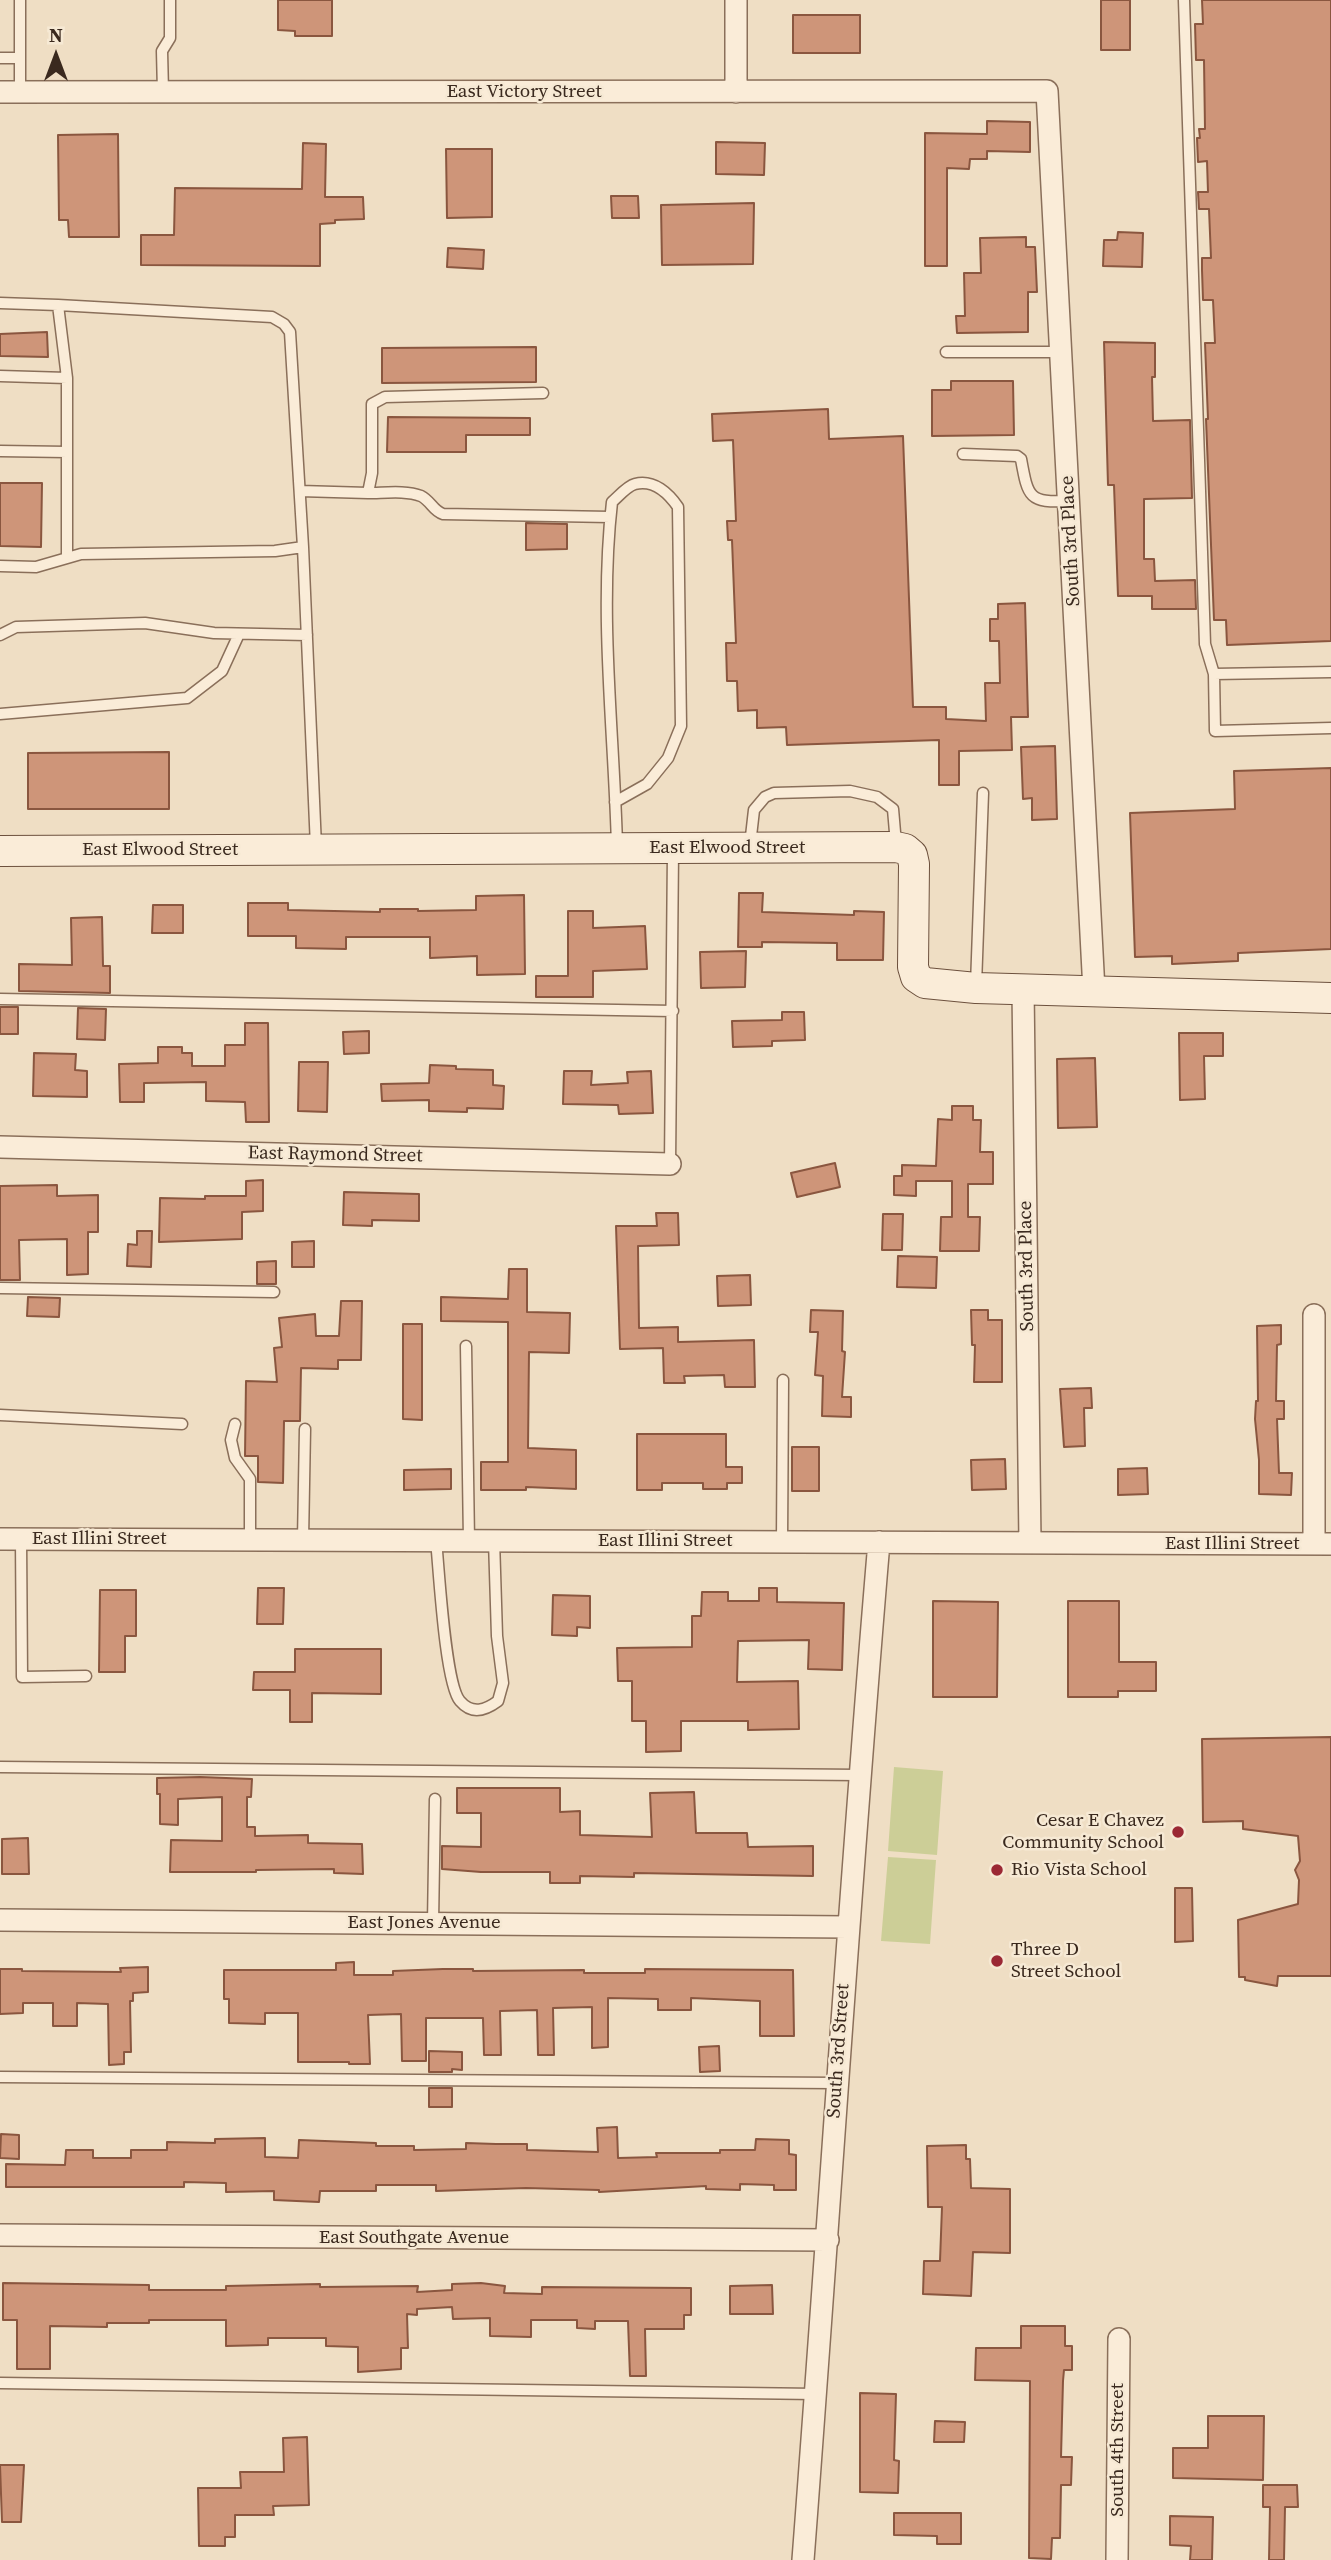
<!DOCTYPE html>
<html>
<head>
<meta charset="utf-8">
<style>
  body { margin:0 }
  #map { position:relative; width:1331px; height:2560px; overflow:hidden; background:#efdec4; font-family:"Source Serif 4",serif }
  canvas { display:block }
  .north { position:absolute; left:21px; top:21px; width:70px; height:70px; -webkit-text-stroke:5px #f6e9d4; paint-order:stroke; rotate:0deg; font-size:19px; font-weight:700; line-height:28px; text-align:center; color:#3a291e }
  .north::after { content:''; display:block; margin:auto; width:24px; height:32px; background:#3a291e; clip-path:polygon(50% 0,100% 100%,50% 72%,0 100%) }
</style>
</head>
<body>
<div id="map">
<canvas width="1331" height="2560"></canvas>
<div class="north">N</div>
</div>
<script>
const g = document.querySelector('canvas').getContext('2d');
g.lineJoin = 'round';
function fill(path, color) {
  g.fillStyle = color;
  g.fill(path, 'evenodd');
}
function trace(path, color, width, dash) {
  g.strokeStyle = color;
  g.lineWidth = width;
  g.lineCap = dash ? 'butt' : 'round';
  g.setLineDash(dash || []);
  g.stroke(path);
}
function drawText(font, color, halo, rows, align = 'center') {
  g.font = font + ' "Source Serif 4",serif';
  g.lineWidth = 5;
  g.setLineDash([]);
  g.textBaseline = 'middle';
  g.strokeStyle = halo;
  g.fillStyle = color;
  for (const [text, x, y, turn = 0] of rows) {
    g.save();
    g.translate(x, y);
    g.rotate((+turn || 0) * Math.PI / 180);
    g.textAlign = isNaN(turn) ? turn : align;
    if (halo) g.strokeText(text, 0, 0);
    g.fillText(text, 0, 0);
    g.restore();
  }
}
fill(new Path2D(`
  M894,1767L943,1771L937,1855L888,1851Z
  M888,1857L936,1860L930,1944L881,1941Z`), '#ccce97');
const building = new Path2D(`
  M278,0H332V36H295V31L278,30Z
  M1101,0H1130V50H1101Z
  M1202,0H1331V641L1227,645L1226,620H1214L1206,419H1208L1205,343H1215L1213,300H1203L1202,270V258H1211L1209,209H1199L1198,192H1208L1207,161L1198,162L1197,138H1200L1199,129H1205L1204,60H1196L1195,24H1203Z
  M793,15H860V53H793Z
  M987,121L1030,122V152L987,151V159H970L969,169L947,168V266H925V133L987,134Z
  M118,134L119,237H69L68,220H59L58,135Z
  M716,142L765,143L764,175L716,174Z
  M303,143L326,144L325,197H363L364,219L335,220V223L320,224V266L141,265V235H174L175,188L302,189Z
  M446,149H492V217L447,218Z
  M611,196H638L639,218H612Z
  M754,203L753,264L662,265L661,205Z
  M1118,232L1143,233L1142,267L1103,266L1104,240H1117Z
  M1026,237V247H1035L1037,292H1028V332L957,333L956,316H965L964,273H981L980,238Z
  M448,248L484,250L483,269L447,267Z
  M47,332L48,357L0,356V334Z
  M1104,342L1155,343V377H1152L1153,421L1190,420L1192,498L1144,499V559H1154L1155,581L1195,580L1196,609H1152V596H1118L1114,485H1108Z
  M536,347V382L382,383V348Z
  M951,381H1013L1014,435L932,436V390H951Z
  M828,409L829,439L903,436L913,707H946V719L986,721L985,683H1000L999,641H990V619H998V604L1025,603L1028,717H1011L1012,750L959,751V785H939V740L787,745L786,727L757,728V710L738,711L737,681H727L726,643H736L732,540H728L727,521H736L733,440L713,441L712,414Z
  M388,417L530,418V435H466V452H387Z
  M0,483H42L41,547L0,546Z
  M526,523L567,524V549L526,550Z
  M1055,746L1057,819L1032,820V798L1023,799L1021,747Z
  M169,752V809H28V753Z
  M1331,768V949L1238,953V961L1172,964V956L1135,957L1130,813L1235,809L1234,771Z
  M739,893H763L762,912L854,915V911L884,912L883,960H837V943L762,942V947H738Z
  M524,895L525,974L477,975V956L430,958V937H346V949L296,948V936H248V903H288V910L380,912V909H418V911L476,910V896Z
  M153,905H183V933H152Z
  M568,911H593V928L645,926L647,969L593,971V997H536V976H568Z
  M102,917L103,966H110V993L19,991V964L72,965L71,918Z
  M746,951L745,987L701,988L700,952Z
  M0,1007H18V1034H0Z
  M78,1008L106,1009L105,1040L77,1039Z
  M782,1012H804L805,1040L772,1041V1046L733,1047L732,1021L782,1020Z
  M245,1023H268L269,1122H246L245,1102L206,1101V1082L144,1083V1102H120L119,1064L158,1063V1047H182V1053H192V1066H225V1045H245Z
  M369,1031V1053L344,1054L343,1032Z
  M1179,1033H1223V1056H1204L1205,1099L1180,1100Z
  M34,1053L76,1054L75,1070L87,1071V1097L33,1096Z
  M1095,1058L1097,1127L1058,1128L1057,1059Z
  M299,1062H328L327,1112L298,1111Z
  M430,1065L456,1066V1069L493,1070V1085L504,1086L503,1109L467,1108V1112L429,1111V1100L382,1101L381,1084L429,1083Z
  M564,1071H592L591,1085L628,1083L627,1072L651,1071L653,1113L619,1114L618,1105L563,1104Z
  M952,1106H973V1120H981L980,1152H993V1184H968V1217H980L979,1251H940L941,1217H952V1181H916V1196L894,1195V1176H902V1165L936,1166L938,1119L952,1120Z
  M835,1163L840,1187L797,1197L791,1173Z
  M263,1180V1211L242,1212V1239L159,1242L160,1198L205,1199V1196H246V1181Z
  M57,1185V1196L98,1195V1232H88V1274L67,1275V1239L19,1240L20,1280H0V1186Z
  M344,1192L419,1194V1221L372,1220V1226L343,1225Z
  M656,1213H678L679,1245L638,1246L639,1328L678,1327V1342L754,1340L755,1387H725L724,1375L684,1376L685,1383H664L663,1348L620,1349L616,1226H657Z
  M883,1214H903L902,1250H882Z
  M137,1231H152L151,1267L127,1266L128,1244L137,1245Z
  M314,1241V1267H292V1242Z
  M898,1256L937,1257L936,1288L897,1287Z
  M276,1261V1284H257V1262Z
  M509,1269H527V1312L570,1313L569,1353L529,1352L528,1448L576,1450V1489L526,1487V1490H481V1462H508V1322L441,1321V1297L508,1299Z
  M750,1275L751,1305L718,1306L717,1276Z
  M28,1297L60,1298L59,1317L27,1316Z
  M341,1301H362L361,1360H338V1369L301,1368L300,1421H284L283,1483L258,1482V1456H245L246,1381L277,1382L274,1348L282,1347L279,1318L315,1314L316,1336H339Z
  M811,1310L843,1311L842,1351L845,1352L842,1397H851V1417L822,1416L823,1376L815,1375L818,1332H810Z
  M971,1310H988V1320H1002V1382H974L975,1345H972Z
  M403,1324H422V1420L403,1419Z
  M1281,1325V1344L1277,1345L1276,1401H1284V1419H1277L1279,1473H1292L1291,1495L1259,1494V1460L1255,1419L1256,1401H1258L1257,1326Z
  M1091,1388L1092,1408H1084L1085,1446L1064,1447L1060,1389Z
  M637,1434H726V1467H742V1483H727V1489H703V1483H662V1490H637Z
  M792,1447H819V1491H792Z
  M1005,1459L1006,1489L972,1490L971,1460Z
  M1147,1468L1148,1494L1118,1495V1469Z
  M451,1469V1489L404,1490V1470Z
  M258,1588H284L283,1624H257Z
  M759,1588H777V1602L844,1603L842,1670L808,1669L809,1640L738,1641L737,1682L798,1681L799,1729L748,1730V1721H681V1751L646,1752V1721H632V1681H618L617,1648L692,1647V1616H701L702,1592H728V1601H759Z
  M100,1590H136V1636H125V1672H99Z
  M553,1595L590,1596V1628L577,1627V1636L552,1635Z
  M933,1601L998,1602L997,1697H933Z
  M1068,1601H1119V1662H1156V1691H1118V1697H1068Z
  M295,1649H381V1694L312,1693V1722H290V1690H253L254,1672H295Z
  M1331,1737V1976H1278L1277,1986L1245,1980V1977H1239L1238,1920L1298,1904L1299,1880L1295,1870L1300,1861L1298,1836L1243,1829V1821L1203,1822L1202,1739Z
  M200,1777L252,1779L251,1797H247V1827H255V1836L308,1835V1843L362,1844L363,1874L334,1873V1869L256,1870V1872H170L171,1840L222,1841V1797L178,1799V1825L160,1824V1794H157V1778Z
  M457,1788H560V1812L580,1811V1835L652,1837L650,1793L694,1792L696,1833H747L748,1847L813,1846V1876L634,1873V1877L580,1876V1883H550V1872H481L442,1869V1846L481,1847V1813H457Z
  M28,1838L29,1874H2V1839Z
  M1175,1888H1192L1193,1941L1175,1942Z
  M354,1962V1975H393V1971L443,1969H473V1971L584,1970V1973H645V1969L793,1970L794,2036H760V2001L691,1998V2010H658V1999L608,1998V2047L592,2048V2007L553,2008L554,2055H538L537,2010L500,2011L501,2055H484L483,2018H426V2061H402L401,2014L368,2015L370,2064H349V2062H298V2013H265V2024L229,2023V1999H224V1970H336V1963Z
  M148,1967V1992L133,1993V2001H130L131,2052H124V2064L109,2065L108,2004L77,2003V2026H53V2003H23V2013L0,2014V1969H22V1971L121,1972L120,1968Z
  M719,2046L720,2071L700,2072L699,2047Z
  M429,2051L462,2052V2070L452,2069V2072H429Z
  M429,2088H452V2107H429Z
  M617,2127L618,2158L657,2157L656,2153H720V2150H755L756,2139L789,2140V2154L796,2155V2190H774V2185L740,2184V2190L706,2189V2186L599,2192V2190L526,2188L436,2191V2185H376V2191H320L319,2202L274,2200V2191L226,2192V2183L184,2182V2187H6V2164L65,2165L66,2150H93V2158H131V2150H167V2142L215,2143V2139L265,2138V2157L298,2158L299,2140L376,2143V2146H414V2150L466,2149V2143L496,2144H527V2150L598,2152L597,2128Z
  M1,2134L19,2135V2159L0,2158Z
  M966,2145V2159H970L971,2188L1010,2189V2253L973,2252L971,2296L923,2294L924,2261H940L942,2207H928L927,2146Z
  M3,2283L149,2285V2290H226V2286L320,2284V2287L418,2286L417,2292L452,2290V2284L481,2283L505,2286L504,2293L542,2294V2287L691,2288V2315H684V2329H645L646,2376H630L628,2321H595V2329L577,2328V2320H531V2337L490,2336V2318L453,2319L452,2307L417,2309V2315L407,2314L408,2348H401V2369L358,2372V2347L326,2346V2338H268V2345L226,2346V2320H149V2323H107V2327L50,2326V2369H17V2320H3Z
  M772,2285L773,2314H730V2286Z
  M1021,2326H1065V2346H1072V2370H1064L1063,2381L1061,2457H1072L1071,2485H1061L1060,2538H1052L1051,2559L1029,2558L1030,2381L975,2380L976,2348H1021Z
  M860,2393L896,2394L894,2460L899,2461L898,2493L860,2492Z
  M1208,2416H1264L1263,2480L1173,2478V2448H1208Z
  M935,2421L965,2422L964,2442H934Z
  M307,2437L309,2505L273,2506L274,2515H235V2537H225V2546H199L198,2488H241L240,2472H284L283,2438Z
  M0,2465H24L21,2522H2Z
  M1263,2485H1297L1298,2507H1285L1284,2560H1269L1270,2507H1263Z
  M894,2513H961V2544H937V2536L894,2535Z
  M1170,2516L1213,2517L1212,2560H1190L1191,2546L1170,2545Z`);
fill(building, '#ce9579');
trace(building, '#8a563f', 2);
const lane = new Path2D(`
  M1184,0L1205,644L1214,674L1331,672
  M0,58H20
  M20,92V0
  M163,92L162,51L170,38V0
  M0,303L58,305
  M946,352H1061
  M0,376L67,378
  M0,451L67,452
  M963,454L1017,456L1021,459C1028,498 1029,503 1069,501
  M300,491L368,493L372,473V404L385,397L543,393
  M368,493C384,493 406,490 421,496C431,501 433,511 443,514L610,517
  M303,547L316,847
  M0,566L36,567L81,554L275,551L303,547L290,332L284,324L272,317L58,305L67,378V558
  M0,635L16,627L145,623L214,633L307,635
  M1214,674L1215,731L1331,728
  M0,714L187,698L222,671L239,634
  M615,802L647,784L668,758L681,726L678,507C669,494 654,479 635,484C627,486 618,497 612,502C599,616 614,731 617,846
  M750,845L754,810L765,797L774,793L850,791L877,797L893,809L896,844
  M976,985L983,793
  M0,999L673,1011
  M670,1164L673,851
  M0,1288L274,1292
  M466,1346L469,1541
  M0,1415L182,1424
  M235,1424L231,1440L235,1458L250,1479V1540
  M21,1539L22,1677L86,1676
  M303,1540L305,1429
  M436,1540C439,1569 445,1684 460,1701C472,1715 486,1710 498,1701L503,1683L497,1636L494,1540
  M782,1542L783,1380
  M0,1767L859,1775
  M433,1923L435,1799
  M0,2077L836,2083
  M0,2383L816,2394`);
const street = new Path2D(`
  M736,0V92
  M0,92L1047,91L1094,991
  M1023,989L1030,1543
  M0,1147L670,1164
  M0,1539L1331,1544
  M1314,1544V1315
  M0,1920L848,1927
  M0,2235L828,2240
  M803,2560C829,2221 850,1881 879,1542
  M1117,2560L1119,2339`);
const secondary = new Path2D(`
  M0,851L896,847L905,849L912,855L914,864L913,967L916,977L925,983L976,988L1331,998`);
trace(lane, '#8a6f5a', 13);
trace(street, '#8a6f5a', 24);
trace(secondary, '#6c503d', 32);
trace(lane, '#faecd8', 10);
trace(street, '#faecd8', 21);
trace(secondary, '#faecd8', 30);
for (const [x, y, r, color] of [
  [1178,1832,7,"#9b2834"],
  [997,1870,7,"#9b2834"],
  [997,1961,7,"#9b2834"]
]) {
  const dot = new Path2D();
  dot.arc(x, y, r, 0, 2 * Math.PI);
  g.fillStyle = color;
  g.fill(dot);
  trace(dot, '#f6e9d4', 2.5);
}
drawText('19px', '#3a291e', '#f6e9d4', [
  ["East Victory Street",524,92],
  ["South 3rd Place",1071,541,-93],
  ["East Elwood Street",727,848],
  ["East Elwood Street",160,850],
  ["East Raymond Street",335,1155,1],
  ["South 3rd Place",1027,1266,-91],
  ["East Illini Street",99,1539],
  ["East Illini Street",665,1541],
  ["East Illini Street",1232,1544],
  ["East Jones Avenue",424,1923],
  ["South 3rd Street",839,2051,-86],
  ["East Southgate Avenue",414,2238],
  ["South 4th Street",1118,2450,-90]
]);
drawText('19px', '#3a291e', '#f6e9d4', [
  ["Cesar E Chavez",1164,1821,"right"],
  ["Community School",1164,1843,"right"],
  ["Rio Vista School",1011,1870],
  ["Three D",1011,1950],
  ["Street School",1011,1972]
], 'left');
</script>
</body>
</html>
